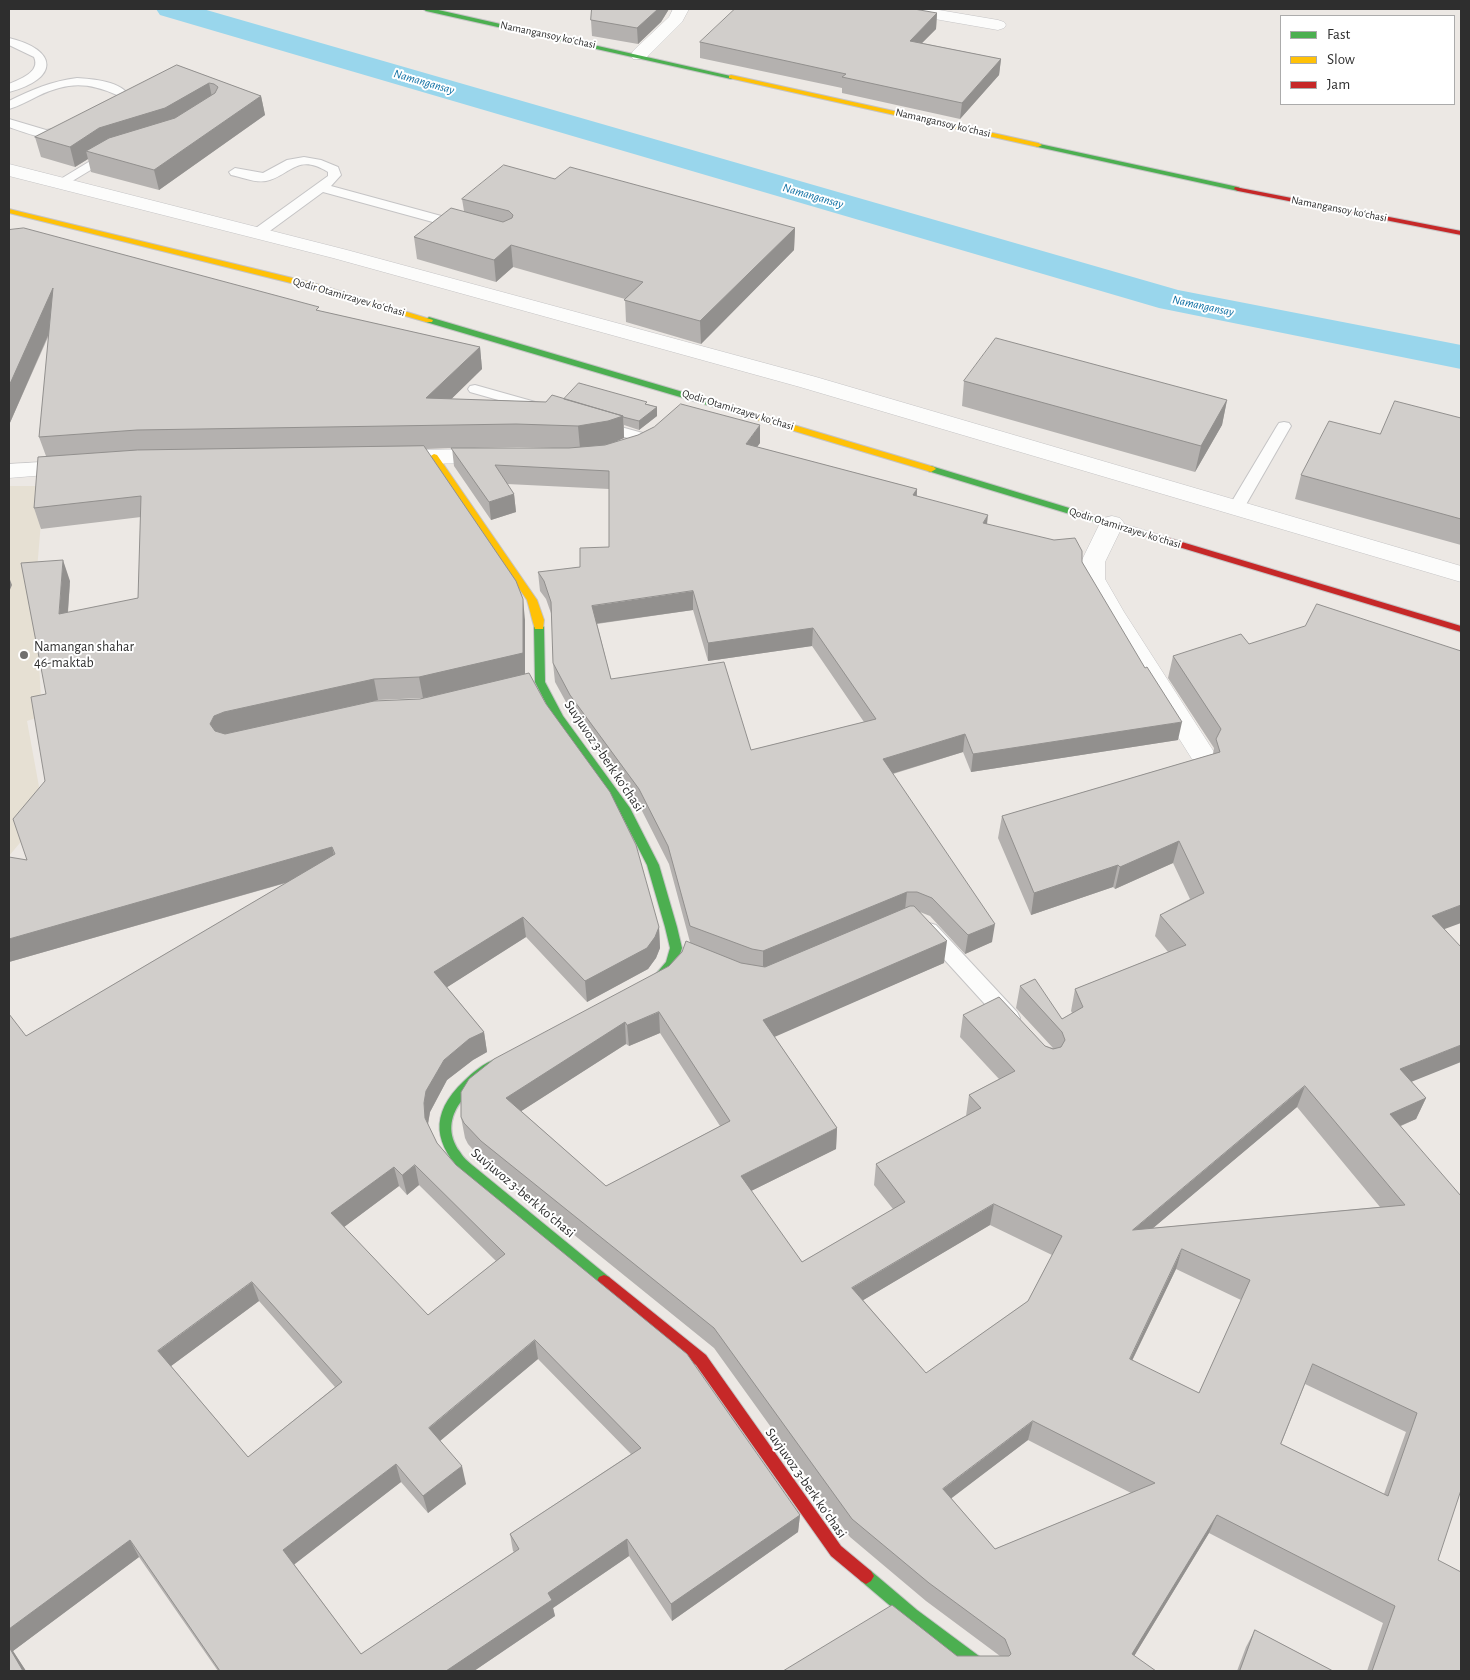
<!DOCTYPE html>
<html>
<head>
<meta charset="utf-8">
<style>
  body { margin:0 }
  #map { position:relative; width:1470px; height:1680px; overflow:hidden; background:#ece8e4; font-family:"Alegreya Sans",sans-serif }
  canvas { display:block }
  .frame { position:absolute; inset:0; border:10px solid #2e2e2e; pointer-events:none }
  .legend { position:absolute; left:1280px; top:15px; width:175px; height:90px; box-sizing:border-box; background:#fff; border:1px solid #ababab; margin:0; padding:6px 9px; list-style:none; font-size:15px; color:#2e2e2e }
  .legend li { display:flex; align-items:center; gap:10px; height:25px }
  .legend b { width:25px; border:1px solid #ababab }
</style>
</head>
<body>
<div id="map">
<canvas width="1470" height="1680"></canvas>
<div class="frame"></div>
<ul class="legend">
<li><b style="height:6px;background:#4caf50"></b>Fast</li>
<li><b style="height:6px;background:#ffc107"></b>Slow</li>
<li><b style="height:6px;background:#c62828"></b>Jam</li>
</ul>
</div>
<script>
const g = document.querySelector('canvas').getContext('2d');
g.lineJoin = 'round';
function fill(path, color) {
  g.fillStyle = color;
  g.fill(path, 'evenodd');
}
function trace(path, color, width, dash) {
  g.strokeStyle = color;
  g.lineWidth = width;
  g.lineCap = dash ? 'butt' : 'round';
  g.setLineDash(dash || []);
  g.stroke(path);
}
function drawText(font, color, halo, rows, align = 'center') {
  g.font = font + ' "Alegreya Sans",sans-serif';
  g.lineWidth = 4;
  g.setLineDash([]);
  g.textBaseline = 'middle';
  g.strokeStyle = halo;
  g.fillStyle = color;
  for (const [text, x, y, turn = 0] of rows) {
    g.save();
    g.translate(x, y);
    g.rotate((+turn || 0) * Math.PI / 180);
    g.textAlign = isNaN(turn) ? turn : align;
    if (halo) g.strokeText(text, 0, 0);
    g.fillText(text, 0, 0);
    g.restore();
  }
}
fill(new Path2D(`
  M9,486H44L35,594L42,716L27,721L44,814L9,856Z`), '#e6e0d3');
fill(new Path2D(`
  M156,9H203L1178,290L1461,345V369L1159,308L160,15Z`), '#99d6ec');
const lane = new Path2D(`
  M9,38C59,50 59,79 9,92V84C20,79 41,72 34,57L9,45Z
  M77,78C93,79 122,81 130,97L125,104L107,113L101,109L117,98V95C87,82 68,82 38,96C28,101 19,106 9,109V101C31,90 52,81 77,78Z
  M9,119L46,130L68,127L74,131C59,147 26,133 9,127Z
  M110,149L116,153L114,156L64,186H56L54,183Z
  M304,157L321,160L338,167L341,175L331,186L467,223L469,226L462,230L323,192L263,236H253L251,233L253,230L328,176V172C297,152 290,176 266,181C254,183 242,177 231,175L229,172L235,168L263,173L287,160Z
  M475,385L546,405L548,408L546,411L541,412L470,392L468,389L470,386Z
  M599,421L650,435L653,438L650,441L645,443L594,428L592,425L594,422Z
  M1284,422L1289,423L1291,426L1244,508L1242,511H1230L1228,508L1277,426L1279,423Z
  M929,923L936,925L1017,1012L1020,1018L1017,1024L1010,1026L1003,1024L922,935L919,930L922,925Z`);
const street = new Path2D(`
  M673,9H689L682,22L645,59H633L631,55L633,51L669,17Z
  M898,9H933L998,20L1004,22L1006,25L1004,28L998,30L906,14L900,12Z
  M9,164L347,250L816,377L1461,566V582L800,387L333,258L9,176Z
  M489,449L497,451L500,456L497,461L489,463L407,464L399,462L396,457L399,452L407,450Z
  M75,460L83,462L86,467L83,472L9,478V464Z
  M1112,516L1120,518L1124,523L1105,562V579L1124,612L1214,752L1210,759L1201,761L1192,759L1100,613L1081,579V562L1100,523L1104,518Z`);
const fast = new Path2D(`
  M423,9H434L735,77L731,79L426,11Z
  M1035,143L1238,187L1242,189L1238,191L1038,147L1034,145Z
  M429,317L720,403L721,405L720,407H714L426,322L425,320Z
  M931,466L1135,528L1137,530L1135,532H1129L928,471V467Z
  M539,624L544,627L545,682L563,716L630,808L659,865L677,927L682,948L677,964L663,981L643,992L639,990L637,987L639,984L655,975L666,962L670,948L665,927L647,865L619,810L555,721L535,682L534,627Z
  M496,1059L500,1060L502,1064L500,1068C473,1085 434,1116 460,1152C464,1159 471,1164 477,1169L609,1277L611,1281L609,1285L604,1287L599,1285L467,1177C434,1145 428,1115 464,1081C473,1072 484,1063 496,1059Z
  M866,1568L871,1571L917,1610L991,1665L993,1671H972L907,1620L861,1581L858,1576L861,1571Z`);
const slow = new Path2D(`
  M731,75L1038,143L1042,145L1038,147L729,78V76Z
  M9,209L313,283L433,320L432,322H426L307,287L9,213Z
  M717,402L934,467L936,469L931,472L928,471L714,407V403Z
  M434,454L437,455L537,600L544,620L543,629H535C532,620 530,610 527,600L429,457Z`);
const jam = new Path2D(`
  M1235,187L1461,231V235L1238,191L1234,189Z
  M1132,527L1461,626V632L1129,532V528Z
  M604,1275L609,1277L706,1355L841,1546L871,1571L874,1576L871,1581L866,1584L861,1581L831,1556L696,1365L599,1285L597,1281L599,1277Z`);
trace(lane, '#c5c4c5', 2);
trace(street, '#c5c4c5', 1);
trace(fast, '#c5c4c5', 2);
trace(slow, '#c5c4c5', 2);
trace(jam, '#c5c4c5', 2);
fill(lane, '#fcfcfb');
fill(street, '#fcfcfb');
fill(fast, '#4caf50');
fill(slow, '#ffc107');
fill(jam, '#c62828');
fill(new Path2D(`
  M592,9H669L661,22L638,44L592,36L591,20Z
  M937,13L936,29L922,43L1001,59L999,75L960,119L842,93V88L700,58V42Z
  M177,65L261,96L265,115L159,190L91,172L88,159L75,167L41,157L35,137Z
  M555,179L795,228L794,250L701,344L626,322L625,299L513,267L496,282L417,259L414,237L464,211L462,199Z
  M9,230L320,311L480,347L482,369L451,399L546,402L564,399L647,404L657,407V416L639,430L624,425V438L617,441L760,443L757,447L917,489V496L1082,562L1178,740L971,772L963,752L893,774L992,942L965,954L930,916L920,912L944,963L774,1036L837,1128L836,1149L751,1191L802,1262L893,1209L874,1185L876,1164L966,1116L969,1095L999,1079L960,1037L963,1015L1045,1046L1053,1048L1016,1008L1020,986L1062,1019L1072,1013L1071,1011L1075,989L1168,952L1155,936L1160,915L1190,899L1173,863L1115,889L1113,887L1031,915L998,838L1002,816L1213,754L1214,748L1168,678L1173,656L1445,929L1412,1082L1426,1098L1416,1119L1401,1126L1438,1560L1461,1671H1367L1383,1623L1209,1533L1134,1656L1156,1671L957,1656H1000L926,1601L850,1537L714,1348L484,1162L468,1144L465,1138L461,1117L669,966L690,942L669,864L640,807L572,713L555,682L553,663L552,616L546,599L540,591L538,572L580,567L609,547V489L507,484L514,494L516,512L491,520L454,466L452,448L426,449L525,620V674L659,927L660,948L656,958L648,969L587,1002L526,937L447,987L484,1032L487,1052L473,1060L447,1080L430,1112L428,1125L437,1143L456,1165L800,1515L798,1532L672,1621L629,1556L553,1608L555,1616L474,1671H218L139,1557L13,1651L26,1671H9L26,1036L286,883L9,962L27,860L45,781L46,694L70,581L68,613L138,598L141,517L41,529L34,508L46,456L39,437L49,335L9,425ZM518,447L553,448H474ZM693,610L708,661L812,646L864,722L751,750L611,679L597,624ZM422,698L420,699L375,701L378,700ZM660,1033L720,1126L606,1186L521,1111L626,1044L629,1046ZM1297,1107L1380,1207L1153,1228ZM419,1185L496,1261L428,1315L344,1227L399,1186L407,1195ZM990,1225L1052,1255L1028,1301L926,1373L863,1300ZM1176,1269L1241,1300L1199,1393L1132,1361ZM259,1301L335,1387L248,1457L171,1366ZM538,1359L631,1454L510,1534L513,1551L514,1552L361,1654L294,1564L401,1482L428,1513L466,1484L440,1441ZM1305,1384L1406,1432L1384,1494L1281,1444ZM1028,1440L1131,1493L995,1549L951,1498Z
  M964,381L1227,400L1222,425L1195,472L962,406Z
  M1461,418V545L1295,499L1301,475L1380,434Z
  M1255,1630L1333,1671H1237L1246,1647Z`), '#b4b1af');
fill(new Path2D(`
  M658,9H669L661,22L638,44L637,28Z
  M937,13L936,29L909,56L910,41Z
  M1001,59L999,75L960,119L962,103Z
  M209,83L213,102L169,128L86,151L88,159L75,167L70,147L99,128Z
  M261,96L265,115L159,190L154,170Z
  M795,228L794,250L701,344L700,321Z
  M511,245L513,267L496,282L494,260Z
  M53,288L59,310L9,425V386Z
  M480,347L482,369L429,421L426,398Z
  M1227,400L1222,425L1195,472L1201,446Z
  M657,407V416L639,430V421Z
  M623,416L624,438L610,444L580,448L578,426Z
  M760,425V443L746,462V444Z
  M917,489L916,507L913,495Z
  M514,494L516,512L491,520L489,502Z
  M988,515L986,533L983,523Z
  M63,560L70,581L66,636L59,614Z
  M9,577L12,585L9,592Z
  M693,591V610L593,624L592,606Z
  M523,599L525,620V675L423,698L419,677Z
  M813,628L812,646L708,661V643Z
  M374,679L378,700L230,733L219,737L210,724L214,716L224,712Z
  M1182,722L1178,740L971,772L973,754Z
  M965,734L963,752L881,777L883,759Z
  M1179,841L1173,863L1115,889L1120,867Z
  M332,847L337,868L9,962V939Z
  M1118,865L1113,887L1031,915L1034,893Z
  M907,892L905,910L763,969V951Z
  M1461,905V923L1423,937L1432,916Z
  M523,917L526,937L438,993L434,972Z
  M995,924L992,942L965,954L968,935Z
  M659,927L660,948L656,958L648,969L587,1002L585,981Z
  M947,941L944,963L763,1042V1020Z
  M659,1012L660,1033L629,1046L627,1025Z
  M625,1022L626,1044L509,1119L506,1098Z
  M484,1032L487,1052L473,1060L447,1080L430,1112L428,1123L429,1138L425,1118L424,1103L426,1091L444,1060L469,1039Z
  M1461,1045V1062L1391,1090L1400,1069Z
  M1305,1086L1297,1107L1127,1250L1133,1230Z
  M1426,1098L1416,1119L1381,1134L1390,1114Z
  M837,1128L836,1149L741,1196V1176Z
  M415,1165L419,1185L407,1195L402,1175Z
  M394,1167L399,1186L336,1233L331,1213Z
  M994,1204L990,1225L850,1308L852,1288Z
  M1182,1249L1176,1269L1123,1379L1130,1359Z
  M252,1282L259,1301L167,1369L158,1351Z
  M535,1340L538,1359L434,1446L429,1428Z
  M1033,1421L1028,1440L940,1507L943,1489Z
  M396,1464L401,1482L291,1567L283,1550Z
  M462,1466L466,1484L428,1513L423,1496Z
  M800,1515L798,1532L672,1621L671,1604Z
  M1217,1515L1209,1533L1125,1671L1132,1654Z
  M627,1539L629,1556L553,1608L555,1616L474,1671H446L548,1593Z
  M130,1540L139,1557L13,1651L26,1671H23L9,1647V1629Z`), '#92908e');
const building = new Path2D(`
  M592,9H658L637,28L591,20Z
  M735,9H914L937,13L910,41L1001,59L962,103L842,77L846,74L700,42Z
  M177,65L261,96L154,170L86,151L109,138L175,118L215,93L218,87L214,84L209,83L165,108L99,128L70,147L35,137Z
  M504,165L555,179L570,167L795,228L700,321L624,300L643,282L511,245L494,260L414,237L451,208L503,222L512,218L513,215L509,211L462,199Z
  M24,228L319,307L316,310L480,347L426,398L546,402L552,395L623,416L608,421L578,426L516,424L137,430L39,437L53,288L9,386V230Z
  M996,338L1227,400L1201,446L964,381Z
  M579,383L647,402L645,404L657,407L639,421L623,417V416L564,399Z
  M1395,401L1461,418V519L1301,475L1329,421L1380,434Z
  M681,404L760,425L746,444L917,489L913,495L988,515L983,523L1054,540L1075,538L1082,551V562L1145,668L1147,667L1182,722L973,754L965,734L883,759L995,924L968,935L932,898L917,892H907L763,951L752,949L690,926L668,846L639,789L570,695L553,663L551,602L544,581L538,572L580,567V548L609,547V471L495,465L514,494L489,502L451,448H569L605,445L638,435L654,427ZM693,591L708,643L813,628L876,719L751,750L724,662L611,679L592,606Z
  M424,446L516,581L523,599V653L419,677L374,679L224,712L214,716L210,724L215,731L225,734L374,701L420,699L529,673L546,704L610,792L636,845L659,927L655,937L647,948L585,981L523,917L434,972L484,1032L469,1039L444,1060L426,1091L424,1103L425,1118L437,1143L456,1165L687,1354L800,1515L671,1604L627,1539L548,1593L552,1600L446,1671H220L130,1540L9,1629V1014L26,1036L335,854L332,847L9,939V857L27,860L13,819L45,781L31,697L46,694L21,563L63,560L59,614L138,598L141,496L34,508L38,457L137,450ZM415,1165L505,1254L428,1315L331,1213L394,1167L402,1175ZM252,1282L342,1382L248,1457L158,1351ZM535,1340L641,1448L510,1534L519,1549L361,1654L283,1550L396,1464L423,1496L462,1466L429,1428Z
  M1317,604L1461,651V905L1432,916L1461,947V1045L1400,1069L1426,1098L1390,1114L1461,1196V1490L1438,1560L1461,1572V1671H1372L1395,1606L1217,1515L1132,1654L1156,1671H783L892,1605L957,1656H1009L1011,1654L1005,1639L929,1583L852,1519L714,1328L481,1141L464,1123L461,1117V1092L469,1079L494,1059L669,966L682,952L686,941L741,963L765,967L910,906H914L947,941L763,1020L837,1128L741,1176L802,1262L905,1202L876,1164L981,1108L969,1095L1015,1071L963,1015L999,997L1045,1046L1053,1049L1061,1047L1065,1040L1062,1032L1020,986L1035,979L1062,1019L1083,1007L1075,989L1186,945L1160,915L1204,893L1179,841L1120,867L1118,865L1034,893L1002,816L1220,752L1216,739L1221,729L1173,656L1241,634L1249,644L1305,626ZM659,1012L730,1121L606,1186L506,1098L625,1022L627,1025ZM1305,1086L1405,1205L1133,1230ZM994,1204L1062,1236L1028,1301L926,1373L852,1288ZM1182,1249L1250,1280L1199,1393L1130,1359ZM1313,1364L1417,1413L1388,1496L1281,1444ZM1033,1421L1155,1483L995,1549L943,1489Z
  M1255,1630L1333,1671H1240Z
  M9,1647L23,1671H9Z`);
fill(building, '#d1cecb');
trace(building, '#92908e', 1);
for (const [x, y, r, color] of [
  [24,655,5,"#706f6e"]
]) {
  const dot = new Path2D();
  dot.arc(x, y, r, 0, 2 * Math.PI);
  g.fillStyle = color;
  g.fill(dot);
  trace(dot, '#fff', 2);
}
drawText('11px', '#2e2e2e', '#fff', [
  ["Namangansoy koʻchasi",548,35,12],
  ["Namangansoy koʻchasi",943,123,13],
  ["Namangansoy koʻchasi",1339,209,11],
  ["Qodir Otamirzayev koʻchasi",349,297,16],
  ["Qodir Otamirzayev koʻchasi",738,410,17],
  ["Qodir Otamirzayev koʻchasi",1125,528,17]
]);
drawText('italic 12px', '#0d6fa3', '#fff', [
  ["Namangansay",424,82,16],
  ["Namangansay",813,196,16],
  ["Namangansay",1203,306,12]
]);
drawText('14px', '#2e2e2e', '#fff', [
  ["Namangan shahar",34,647],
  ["46-maktab",34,663]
], 'left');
drawText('14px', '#2e2e2e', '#fff', [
  ["Suvjuvoz 3-berk koʻchasi",604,756,56],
  ["Suvjuvoz 3-berk koʻchasi",523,1193,40],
  ["Suvjuvoz 3-berk koʻchasi",806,1483,55]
]);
</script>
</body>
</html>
